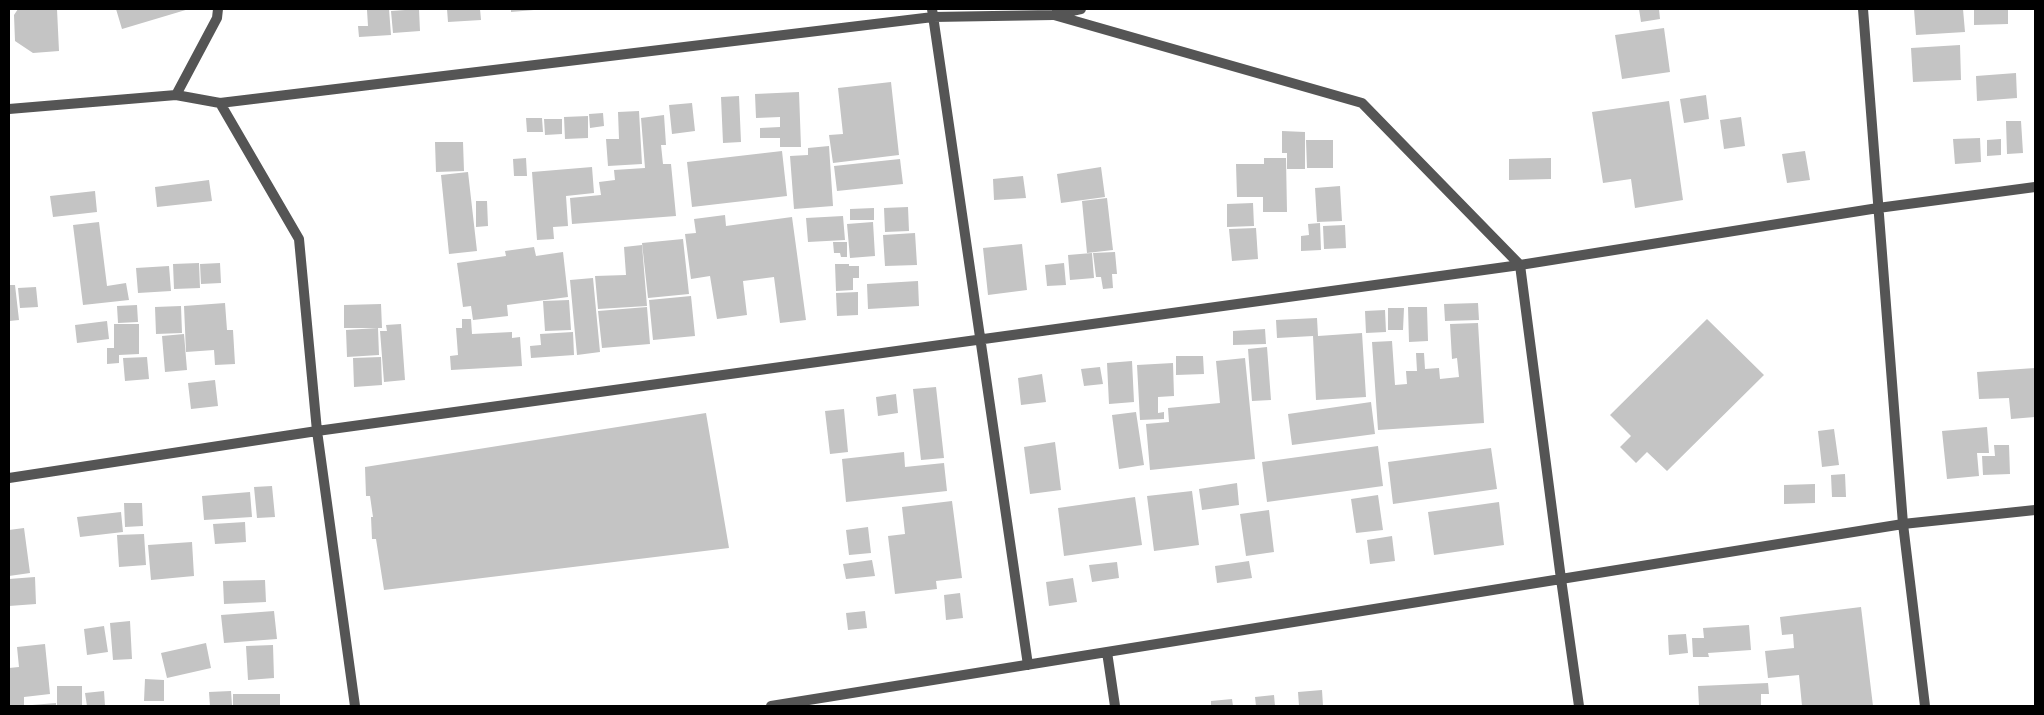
<!DOCTYPE html>
<html>
<head>
<meta charset="utf-8">
<style>
  body { margin:0 }
  #map { position:relative; width:2044px; height:715px; overflow:hidden; background:#fff; font-family:"Alegreya Sans",sans-serif }
  canvas { display:block }
  .frame { position:absolute; inset:0; border:10px solid #000; pointer-events:none }
</style>
</head>
<body>
<div id="map">
<canvas width="2044" height="715"></canvas>
<div class="frame"></div>
</div>
<script>
const g = document.querySelector('canvas').getContext('2d');
g.lineJoin = 'round';
function fill(path, color) {
  g.fillStyle = color;
  g.fill(path, 'evenodd');
}
function trace(path, color, width, dash) {
  g.strokeStyle = color;
  g.lineWidth = width;
  g.lineCap = dash ? 'butt' : 'round';
  g.setLineDash(dash || []);
  g.stroke(path);
}
fill(new Path2D(`
  M18,9H57L59,51L33,53L15,41L14,15Z
  M116,9H189L122,29Z
  M389,9L391,35L359,37L358,26H368L367,10Z
  M419,9L420,31L393,33L391,11Z
  M447,9H480L481,20L448,22Z
  M511,9H534V10L511,12Z
  M1639,9H1659L1660,19L1641,22Z
  M1914,9H1963L1965,32L1916,35Z
  M1974,9H2008V24L1974,25Z
  M1664,28L1670,72L1622,79L1615,35Z
  M1960,45L1961,80L1913,82L1911,48Z
  M2016,73L2017,98L1977,101L1976,76Z
  M891,82L899,155L833,163L829,135L843,134L838,88Z
  M799,92L801,147H780V138H760V128L780,127V117L756,118L755,94Z
  M1706,95L1709,119L1684,123L1680,99Z
  M739,96L741,142L723,143L721,97Z
  M1669,101L1683,200L1635,208L1631,179L1603,183L1592,112Z
  M692,103L695,131L672,134L669,105Z
  M639,111L642,164L608,166L606,139H619L618,112Z
  M603,113L604,126L590,128L589,114Z
  M664,115L666,145H661L663,164H671L676,216L572,224L570,198L601,195L599,182L615,180L614,170L645,168L641,118Z
  M588,116V138L565,139L564,117Z
  M1741,117L1745,146L1724,149L1720,120Z
  M526,118H542L543,132H527Z
  M544,119H562V134L545,135Z
  M2006,121H2021L2023,153L2007,154Z
  M1282,131L1305,132V169H1287V153H1282Z
  M1980,138L1981,162L1955,164L1953,139Z
  M2001,139V155L1987,156V140Z
  M1306,140H1333V168H1307Z
  M435,142H463L464,171L436,172Z
  M829,146L833,206L794,209L790,156L808,155V148Z
  M782,151L787,196L692,207L687,162Z
  M1805,151L1810,180L1787,183L1782,154Z
  M526,158L527,176H514L513,159Z
  M1264,158H1286L1287,212H1263V197H1237L1236,164H1264Z
  M1551,158V179L1509,180V159Z
  M900,159L903,184L837,191L834,166Z
  M592,167L594,193L566,196L568,226L553,227L554,239L537,240L532,172Z
  M1101,167L1105,197L1061,203L1057,174Z
  M468,172L477,251L449,254L441,175Z
  M1023,176L1026,198L994,200L993,179Z
  M209,180L212,201L157,207L155,187Z
  M1340,186L1342,221L1317,222L1315,188Z
  M95,191L97,212L53,217L50,196Z
  M1107,198L1113,250L1087,253L1082,201Z
  M476,201H487L488,226L476,227Z
  M1253,203L1254,226L1227,227V204Z
  M908,207L909,231L885,232L884,208Z
  M874,208V220H850V209Z
  M725,215L726,226L792,217L806,320L780,323L774,277L743,281L747,315L717,319L710,276L691,279L685,234L696,233L694,219Z
  M843,216L845,240L808,242L806,218Z
  M99,222L107,286L126,283L129,300L83,305L73,225Z
  M873,222L875,256L850,258L847,224Z
  M1320,223L1321,250L1301,251V236L1309,235L1308,224Z
  M1345,225L1346,248L1324,249L1323,226Z
  M1256,228L1258,259L1232,261L1229,229Z
  M915,233L917,265L885,266L883,235Z
  M683,239L689,294L648,298L642,243Z
  M833,242H847V257H841L840,253H834Z
  M1022,244L1027,290L988,295L983,248Z
  M642,245L647,306L598,309L595,276L626,275L624,247Z
  M534,247L536,256L563,252L568,297L507,305L508,316L473,320L471,306L463,307L457,263L506,256L505,251Z
  M1115,252L1117,274H1112L1113,288L1103,289L1101,277H1096L1093,253Z
  M1092,253L1094,278L1070,280L1068,255Z
  M199,263L200,288L174,289L173,264Z
  M220,263L221,283L201,284L200,264Z
  M1064,263L1066,285L1047,286L1045,265Z
  M835,264H849V266H859V278H853V290L836,291Z
  M169,266L171,291L138,293L136,268Z
  M593,278L600,352L577,355L570,280Z
  M918,281L919,306L868,309L867,284Z
  M9,285H15L19,320L9,321Z
  M36,287L38,307L20,308L18,288Z
  M858,292V315L837,316L836,293Z
  M691,296L695,336L653,340L649,300Z
  M569,300L571,330L545,331L543,301Z
  M225,303L227,330H233L235,364L215,365L214,350L186,352L184,306Z
  M1478,303L1479,320L1445,321L1444,304Z
  M381,304L382,328H344V305Z
  M137,305L138,322L118,323L117,306Z
  M181,306L182,333L156,334L155,307Z
  M647,307L650,344L602,348L598,311Z
  M1408,307H1427L1428,341L1409,342Z
  M1388,308H1404L1403,330H1388Z
  M1385,310L1386,332L1366,333L1365,311Z
  M1317,318L1318,336L1362,333L1366,397L1316,400L1313,336L1277,338L1276,320Z
  M462,319H471L472,334L512,332V338L520,337L522,366L451,370L450,356L458,355L456,328H462Z
  M1707,319L1764,375L1667,471L1647,452L1636,463L1620,447L1631,436L1610,415Z
  M107,321L109,339L77,343L75,325Z
  M1478,323L1484,423L1378,430L1372,342L1392,341L1395,385L1407,384L1406,371H1417L1416,353H1424L1425,369L1439,368L1440,379L1459,377L1457,358L1452,359L1450,324Z
  M114,324H139V354L119,355V363L107,364V348H114Z
  M401,324L405,380L384,382L380,331H387L386,325Z
  M378,328L379,355L347,357L346,330Z
  M1265,329L1266,344L1233,345V331Z
  M573,332L574,355L531,358L530,346L541,345L540,334Z
  M184,334L187,370L165,372L162,336Z
  M1267,347L1271,400L1252,401L1248,349Z
  M1176,356H1203L1204,374L1176,375Z
  M147,357L149,379L125,381L123,358Z
  M381,357L382,385L354,387L353,358Z
  M1245,358L1255,459L1150,470L1146,424L1169,422L1168,408L1220,403L1216,361Z
  M1132,361L1134,402L1109,404L1107,363Z
  M1173,363L1174,396L1158,397V413L1164,412V419L1140,420L1137,365Z
  M1100,367L1103,384L1084,386L1081,369Z
  M2035,368V417L2011,419L2009,398L1979,399L1977,372Z
  M1042,374L1046,402L1021,405L1018,378Z
  M215,380L218,406L191,409L188,383Z
  M936,387L944,458L921,460L913,389Z
  M896,394L898,413L878,416L876,397Z
  M1371,402L1375,434L1292,445L1288,414Z
  M844,409L848,452L830,454L825,411Z
  M1136,412L1144,465L1119,469L1112,415Z
  M706,413L729,548L384,590L376,539H372L371,517H373L370,496H366L365,467Z
  M1987,427L1989,453H1977L1979,476L1947,479L1942,431Z
  M1834,429L1839,465L1822,467L1818,431Z
  M1055,442L1061,490L1030,494L1024,447Z
  M1994,445H2009L2010,474L1983,475L1982,456H1995Z
  M1378,446L1383,486L1267,502L1262,462Z
  M1491,448L1497,489L1393,504L1388,462Z
  M904,452L905,467L944,463L947,491L846,502L842,459Z
  M1845,474L1846,497H1832L1831,475Z
  M1237,483L1239,505L1202,510L1199,489Z
  M1815,484V503L1784,504V485Z
  M272,486L275,517L257,518L254,487Z
  M1192,491L1199,545L1154,551L1147,496Z
  M250,492L252,517L204,520L202,496Z
  M1378,495L1383,530L1356,533L1351,499Z
  M1135,497L1142,545L1064,556L1058,508Z
  M952,501L962,578L936,581L937,589L895,594L888,536L905,534L902,507Z
  M1499,502L1504,545L1434,555L1428,512Z
  M124,503H142L143,526L125,527Z
  M1269,510L1274,552L1246,556L1240,514Z
  M121,512L123,532L80,537L77,517Z
  M245,522L246,542L215,544L213,524Z
  M868,527L871,553L849,555L846,530Z
  M24,528L30,573L9,576V530Z
  M144,534L146,565L119,567L117,535Z
  M1392,536L1395,561L1370,564L1367,540Z
  M192,542L194,576L151,580L148,545Z
  M872,560L875,576L846,579L843,564Z
  M1249,561L1252,578L1217,583L1215,566Z
  M1117,562L1119,578L1092,582L1089,565Z
  M35,577L36,604L9,606V579Z
  M1073,578L1077,602L1049,606L1046,582Z
  M265,580L266,602L224,604L223,581Z
  M960,593L963,618L946,620L944,595Z
  M1861,607L1873,706H1802L1799,675L1768,678L1765,651L1794,648L1793,634L1782,635L1780,617Z
  M274,611L277,639L224,643L221,615Z
  M865,611L867,628L848,630L846,613Z
  M130,621L132,659L113,660L110,623Z
  M1749,625L1751,650L1708,653L1709,657H1693L1692,638H1704L1703,628Z
  M104,626L108,652L87,655L84,629Z
  M1686,634L1688,653L1669,655L1668,635Z
  M206,643L211,668L167,678L161,653Z
  M45,644L50,694L24,697V706H9V668L19,667L17,647Z
  M273,645L274,678L248,680L246,646Z
  M145,679L164,680V701H144Z
  M1768,683L1769,694H1761V706H1699L1698,686Z
  M57,686H82V706H57Z
  M1322,690L1323,706H1299L1298,692Z
  M104,691L105,706H87L85,693Z
  M231,691L232,706H210L209,692Z
  M233,694H280V706H233Z
  M1274,695L1275,706H1256L1255,697Z
  M1232,699L1233,706H1211V701Z
  M56,703V706H32V705Z`), '#c4c4c4');
trace(new Path2D(`
  M932,9L1028,665
  M1863,9L1903,524L1925,706
  M1054,15L1362,103L1520,265L1561,579L1579,706
  M176,95L217,18L218,9
  M220,103L299,239L317,431L355,706
  M9,109L176,95L220,103L933,17L1053,15L1081,9
  M9,478L317,431L1520,265L1878,208L2035,187
  M1107,652L1115,706
  M771,706L1903,524L2035,510`), '#555', 10);
</script>
</body>
</html>
